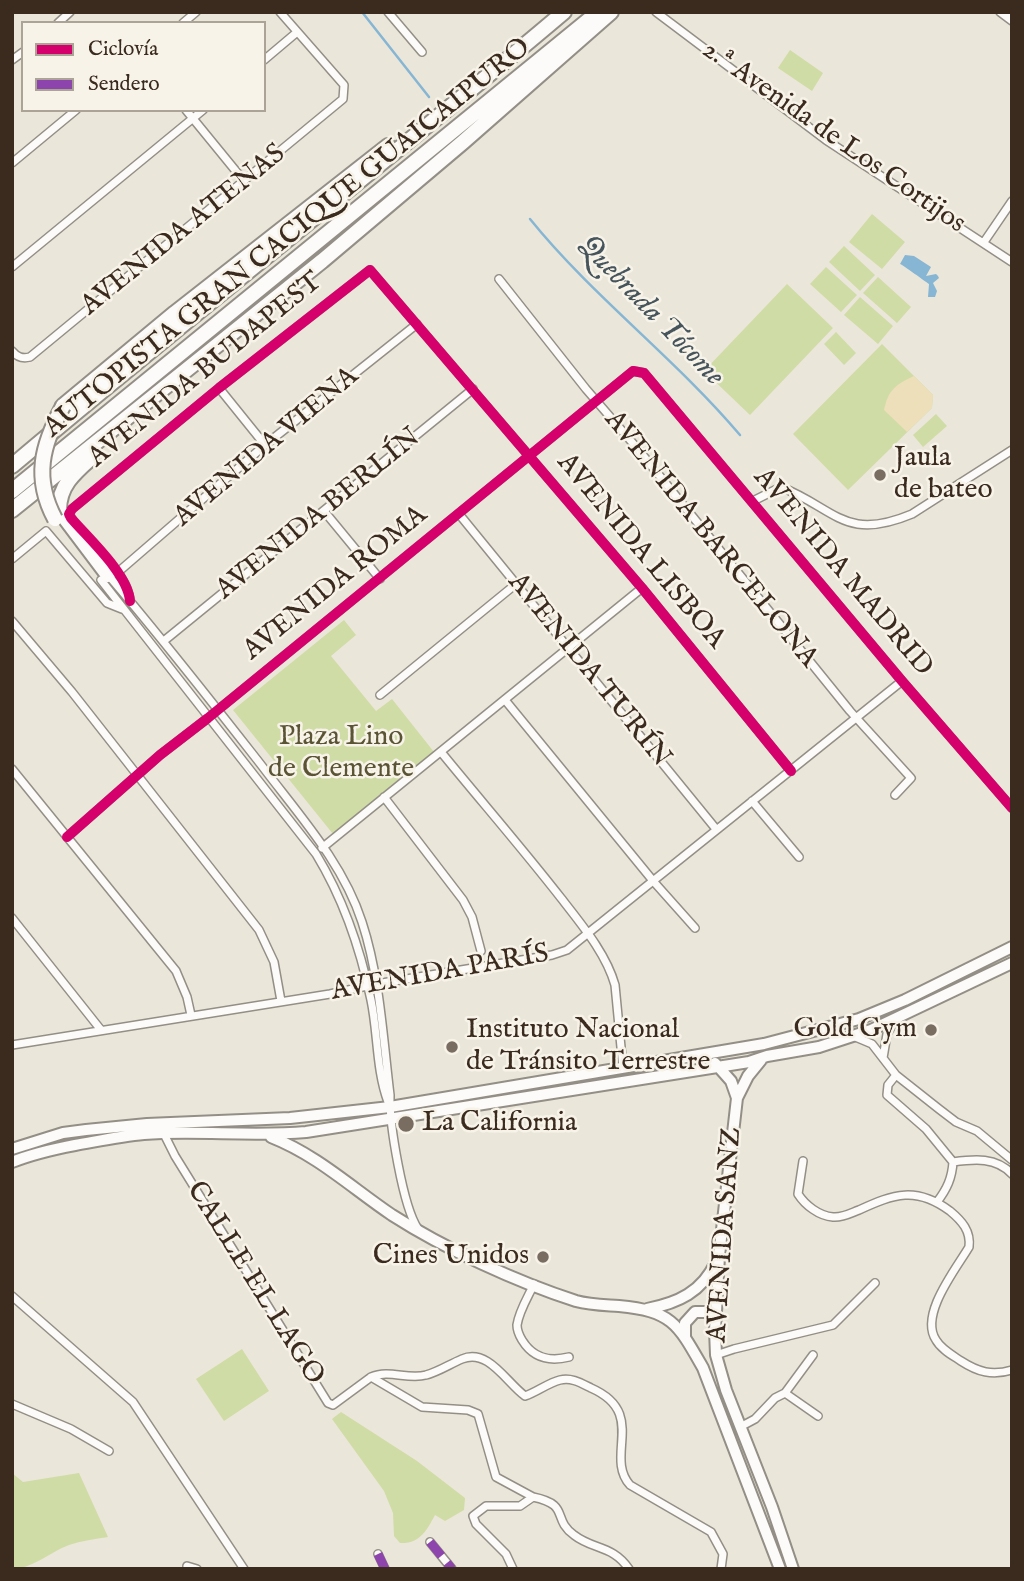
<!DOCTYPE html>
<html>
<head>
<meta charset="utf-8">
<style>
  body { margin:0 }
  #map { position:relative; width:1024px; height:1581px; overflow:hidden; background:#ebe6da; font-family:"IM FELL English",serif }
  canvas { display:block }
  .frame { position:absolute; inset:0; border:14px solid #3b2a1e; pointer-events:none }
  .legend { position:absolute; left:21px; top:21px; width:245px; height:91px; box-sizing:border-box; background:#f7f3e8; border:2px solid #aca397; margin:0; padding:9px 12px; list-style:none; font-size:21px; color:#3b2a1e }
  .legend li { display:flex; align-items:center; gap:14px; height:35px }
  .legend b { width:35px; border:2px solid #aca397 }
</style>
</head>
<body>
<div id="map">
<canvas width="1024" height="1581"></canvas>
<div class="frame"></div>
<ul class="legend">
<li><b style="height:9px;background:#d6006c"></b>Ciclovía</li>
<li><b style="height:9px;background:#8e44ad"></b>Sendero</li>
</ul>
</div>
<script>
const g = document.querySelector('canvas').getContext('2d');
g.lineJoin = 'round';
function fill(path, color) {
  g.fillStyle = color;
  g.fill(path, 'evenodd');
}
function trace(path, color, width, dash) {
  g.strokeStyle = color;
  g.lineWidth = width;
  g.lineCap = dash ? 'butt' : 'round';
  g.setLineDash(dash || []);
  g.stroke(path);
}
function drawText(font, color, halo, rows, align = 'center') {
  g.font = font + ' "IM FELL English",serif';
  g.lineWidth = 5;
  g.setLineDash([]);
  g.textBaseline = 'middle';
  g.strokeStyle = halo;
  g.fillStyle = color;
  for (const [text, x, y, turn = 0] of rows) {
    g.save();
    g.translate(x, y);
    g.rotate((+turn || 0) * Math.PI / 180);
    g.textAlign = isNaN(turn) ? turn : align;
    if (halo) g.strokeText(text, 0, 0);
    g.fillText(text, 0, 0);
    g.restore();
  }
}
fill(new Path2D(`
  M790,50L823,73L812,91L778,68Z
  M872,214L905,242L882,269L849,242Z
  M844,246L875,275L860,291L829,262Z
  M826,267L857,295L841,312L810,284Z
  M878,277L911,307L897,323L863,293Z
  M787,284L833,328L750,415L704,371Z
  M860,297L893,326L878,344L844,315Z
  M836,332L856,353L844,365L824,344Z
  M882,344L933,395L932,408L848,490L793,434Z
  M936,414L947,426L923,447L913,435Z
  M344,620L356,635L331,656L376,711L392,699L434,752L333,834L233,710Z
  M242,1349L269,1391L224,1421L196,1379Z
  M341,1412L417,1461L465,1498L464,1510L445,1521L435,1515C427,1530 420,1544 400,1543L394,1536L393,1513L384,1491L332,1419Z
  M12,1473L23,1482L79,1473L108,1537C95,1539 81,1541 69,1545C50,1552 32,1569 12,1569Z`), '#d0dca5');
fill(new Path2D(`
  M914,376L933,395L932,408L907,432L884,410C888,390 896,384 914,376Z`), '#eddfb9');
fill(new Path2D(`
  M905,255L914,256L931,267L926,276L936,274L938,276L939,278L933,283L937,291L935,297H928L929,284C926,282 903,265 900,264Z`), '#86b6d3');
trace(new Path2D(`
  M362,12L429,97
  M530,219C593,297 675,358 740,435`), '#86b6d3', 2.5);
const street = new Path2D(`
  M388,12L422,52
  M656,12L826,140L1012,262
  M1000,12L1012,21
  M1011,12L1012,13
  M58,23L70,12
  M183,23L196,12
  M12,60L23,52
  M264,60L296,33
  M186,110L244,181
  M12,163L76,110
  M984,242L1012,201
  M12,267L203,110
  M499,279L586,389L637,448L850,711L911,778L895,795
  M12,351C17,357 22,359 30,357L343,99L344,85L280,12
  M219,388L265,445
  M753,501L781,487C836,509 845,542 912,514L1012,450
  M324,511L380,579
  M459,514L716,829
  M72,519L69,514L72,509L219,388L370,270L642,588L791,771
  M93,544C107,561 128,578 130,601
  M12,559L46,531L107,603L122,609
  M117,573L265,445L417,324
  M108,575C162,638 211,701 262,766C299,815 343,863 362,922C380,977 383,1038 390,1095C389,1123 403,1207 418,1229
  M101,580L316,854C344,900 360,947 371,1000C378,1033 376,1070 388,1102
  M12,621L72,692L259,930L274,962L281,1001
  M165,640L473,389
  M380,695L516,584
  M505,700L654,882L695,928
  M441,752C481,801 522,848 561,898C581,924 606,953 615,985L623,1068
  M12,769L176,971L187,997L191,1015
  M384,797L463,900L472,917L481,951
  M752,801L799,857
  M67,837L160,755L208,718L633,371L644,373L902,681L1012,808
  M322,848L642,588
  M12,918L101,1030
  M853,1036L872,1044L896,1075L939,1109L956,1122L977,1131L1012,1160
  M12,1045L330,994L376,984L552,955L567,950L902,681
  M883,1058L887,1034L895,1020
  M896,1075L888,1085L887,1095L926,1129L953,1162C975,1159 996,1157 1012,1174
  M164,1134L175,1156L328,1403L333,1405L371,1377L422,1407L468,1410L478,1414L496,1477L533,1497L520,1506H486L473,1516L476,1524L506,1554L513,1569
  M803,1161L798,1194C805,1205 819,1216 833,1217C842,1218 851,1213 859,1210C894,1194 916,1186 950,1211C962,1221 971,1231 969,1247C956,1269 919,1315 936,1340C941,1349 952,1355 961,1361C978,1372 992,1376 1012,1370
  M937,1202C947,1189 952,1178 953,1162
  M534,1284C528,1297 519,1311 517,1325C517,1331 519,1335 522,1340C533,1358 549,1362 569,1357
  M12,1296L133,1402L244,1569
  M716,1355L734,1349L833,1325L875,1283
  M371,1377C389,1369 408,1380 426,1375C438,1372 450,1364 462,1359C488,1348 506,1382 525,1396C537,1392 548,1383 560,1380C571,1377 581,1383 591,1388C648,1413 604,1456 630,1485L711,1532L723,1554L721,1569
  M785,1393L818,1416
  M12,1404L71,1429L109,1451
  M740,1427L755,1419L775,1398L785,1393L813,1355
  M533,1497C571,1505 551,1518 574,1535C593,1550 613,1545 629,1569
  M430,1542L452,1569
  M378,1554L385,1569
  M187,1566L197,1569`);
const secondary = new Path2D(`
  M761,1060L748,1076L737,1098L719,1256L715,1330L716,1355L726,1390L772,1507L793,1569
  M715,1063L731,1081L737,1098
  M271,1137C317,1155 352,1188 392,1215C445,1249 517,1282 576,1301C590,1305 605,1305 619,1306C672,1311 678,1324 703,1368L780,1569
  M12,1149L63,1133L86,1130L147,1124L290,1118L390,1107L764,1044L859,1019L905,1000L1012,947
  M12,1162C32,1154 54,1149 75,1145C98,1141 121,1136 144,1134C198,1130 252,1137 306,1132L749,1062L767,1056L819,1047L871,1030L1012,963
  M647,1309C678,1303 702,1292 716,1262
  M685,1336V1323L695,1312H709L716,1316`);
const highway = new Path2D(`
  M63,406L175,313L388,146
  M91,458C74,473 59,486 59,510L108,575
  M12,466C194,312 382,166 564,12
  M12,491L596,14
  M12,510L322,261L463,142L611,12`);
trace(street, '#948f86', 10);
trace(secondary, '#948f86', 14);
trace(highway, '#948f86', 18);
trace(street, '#fcfbf9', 7);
trace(secondary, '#fcfbf9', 10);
trace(highway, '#fcfbf9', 14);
const highwayBridge = new Path2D(`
  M55,519C33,478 42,445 63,406`);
trace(highwayBridge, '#948f86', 18, []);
trace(highwayBridge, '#fcfbf9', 14);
trace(new Path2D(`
  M430,1542L452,1569
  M378,1554L385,1569`), '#8e44ad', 9, [18, 9]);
trace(new Path2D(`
  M130,601C128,574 89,539 71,518L69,514L72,509L219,388L370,270L642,588L791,771
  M67,837L160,755L208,718L633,371L644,373L902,681L1012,808`), '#d6006c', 10);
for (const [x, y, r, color] of [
  [880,475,7,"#796c60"],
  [931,1030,7,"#796c60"],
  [452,1047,7,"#796c60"],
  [406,1124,9,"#796c60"],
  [543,1257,7,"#796c60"]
]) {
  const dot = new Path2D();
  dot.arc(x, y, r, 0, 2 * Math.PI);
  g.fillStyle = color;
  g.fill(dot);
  trace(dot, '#f7f3e8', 2.5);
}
drawText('28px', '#3b2a1e', '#f7f3e8', [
  ["2.ª Avenida de Los Cortijos",833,138,35],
  ["AVENIDA ATENAS",184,231,-39],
  ["AUTOPISTA GRAN CACIQUE GUAICAIPURO",288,239,-39],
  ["AVENIDA BUDAPEST",206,371,-39],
  ["AVENIDA VIENA",267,448,-40],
  ["AVENIDA BERLÍN",319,515,-39],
  ["AVENIDA BARCELONA",710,540,51],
  ["AVENIDA LISBOA",640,552,50],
  ["AVENIDA MADRID",842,573,50],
  ["AVENIDA ROMA",336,584,-39],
  ["AVENIDA TURÍN",588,671,51],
  ["AVENIDA PARÍS",440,974,-10],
  ["AVENIDA SANZ",726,1235,-86],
  ["CALLE EL LAGO",254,1284,58]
]);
drawText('28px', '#3b2a1e', '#f7f3e8', [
  ["Jaula",894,459],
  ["de bateo",894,491],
  ["Gold Gym",917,1030,"right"],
  ["Instituto Nacional",466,1031],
  ["de Tránsito Terrestre",466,1063],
  ["La California",422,1124],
  ["Cines Unidos",529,1257,"right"]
], 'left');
drawText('28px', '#5a5435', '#f7f3e8', [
  ["Plaza Lino",341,738],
  ["de Clemente",341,770]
]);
drawText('italic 30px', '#46545c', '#f7f3e8', [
  ["Quebrada Tócome",650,312,46]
]);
</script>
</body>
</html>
